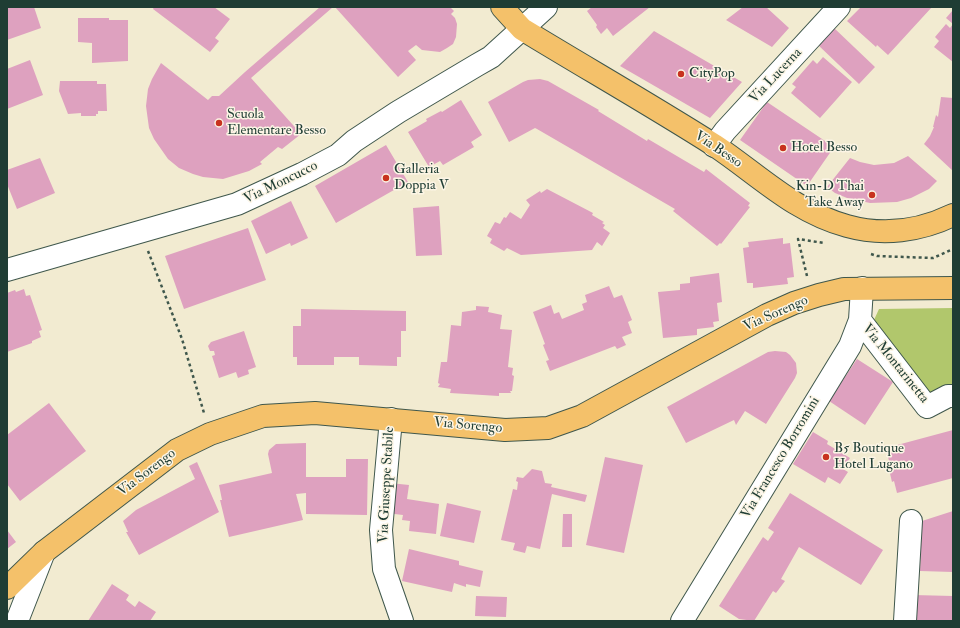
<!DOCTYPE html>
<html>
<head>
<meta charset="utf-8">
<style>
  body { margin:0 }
  #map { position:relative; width:960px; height:628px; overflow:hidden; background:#f2ebd1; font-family:"IM FELL Double Pica",serif }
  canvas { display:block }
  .frame { position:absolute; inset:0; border:8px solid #1f3d34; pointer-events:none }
</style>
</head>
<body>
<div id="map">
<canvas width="960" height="628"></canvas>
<div class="frame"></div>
</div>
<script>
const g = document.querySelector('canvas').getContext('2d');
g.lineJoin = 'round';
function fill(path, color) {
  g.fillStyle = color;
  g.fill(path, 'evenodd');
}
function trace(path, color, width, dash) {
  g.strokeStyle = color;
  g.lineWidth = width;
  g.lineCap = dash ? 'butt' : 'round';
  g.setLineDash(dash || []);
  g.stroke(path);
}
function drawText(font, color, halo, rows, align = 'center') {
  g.font = font + ' "IM FELL Double Pica",serif';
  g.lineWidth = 3;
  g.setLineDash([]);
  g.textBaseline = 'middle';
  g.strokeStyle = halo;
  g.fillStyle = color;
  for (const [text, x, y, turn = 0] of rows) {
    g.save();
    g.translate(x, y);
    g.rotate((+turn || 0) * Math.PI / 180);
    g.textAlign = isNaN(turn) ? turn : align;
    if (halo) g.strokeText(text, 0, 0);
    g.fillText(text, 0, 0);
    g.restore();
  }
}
fill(new Path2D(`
  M953,308V387L932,399L874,320L879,309Z`), '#b1c76c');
fill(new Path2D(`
  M7,7H34L41,28L7,40Z
  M154,7H214L230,19L215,38L219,41L210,52L153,9Z
  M320,7H333L251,78L301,134L282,149L278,147L260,162L262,164L249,171L223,179L203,177L193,174L179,168L168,159L154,139L149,128L146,106L148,89L152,79L161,63L208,100L212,96H219L245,72Z
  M335,7H450L454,11L451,14L455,18L457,24L456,37L453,44L447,48L440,52L422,50L416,45L408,51L416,60L398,77Z
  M592,7H650L613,36L607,28L601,34L596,27L597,25L587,11Z
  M743,7H766L789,28L772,47L726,20Z
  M861,7H932L888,55L877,45L876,47L847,21Z
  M953,10V24L946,18Z
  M78,18H109V20H128V61L92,63V43L78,42Z
  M946,24L950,28L953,24V62L934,47L939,41L935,37Z
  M833,27L875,67L859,84L817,44Z
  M654,31L742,82L710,118L620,66Z
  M823,57L852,82L820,118L791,93L796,87L792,84L813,60L817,64Z
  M30,60L43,95L7,109V69Z
  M540,79L548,81L599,110L598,111L647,141L648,139L704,172L706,169L750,203L748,206L750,207L721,244L720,243L717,246L673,211L675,209L537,129L535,128L509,142L488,102L523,82L528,80Z
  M60,81H97V84H106L107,111H98V114H96V116H81V113L68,114L59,91Z
  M941,97L953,98V171L924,144L930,136L934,127H933L936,115L938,117Z
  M461,100L482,135L471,142L474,147L443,165L440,161L429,167L408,132L427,121L426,119L441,111L442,112Z
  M767,102L834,147L807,186L740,140Z
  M386,145L408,182L336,223L315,186Z
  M908,156L937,181L929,189L911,198L897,202L870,203L847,198L835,193L827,187L850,158L860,162L874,165L894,163Z
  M40,158L55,193L17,209L7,184V170Z
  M547,189L593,213L592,215L604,222L602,223L605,225L603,228L610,233L602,246L597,242L592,250L521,255L507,248L504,251L490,243L492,239L487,236L495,222L500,224L504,217L506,218L510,212L521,219L530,205L526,200L540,191L541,193Z
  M291,201L308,238L291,246L290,243L266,254L251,221Z
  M439,206L442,255L416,256L413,208Z
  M248,228L266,280L184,309L165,256Z
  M783,238V244L790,243L794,277L787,278L788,284L753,288V283H747L743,248L749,247L748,242Z
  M719,273L722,302L717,303L719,321L713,322L714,327L697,329V335L663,338L658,292L680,290V284L690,283V277Z
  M609,286L614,298L622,295L632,320L628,322L632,333L622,337L626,345L617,349L615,346L550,371L546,361L549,360L543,345L545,344L533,312L551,305L554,314L559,312L562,319L584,310L582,304L587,302L585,295Z
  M24,289L26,296L30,295L42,330L39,331L41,337L32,341V343L7,352V293L15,290L16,292Z
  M476,306L489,307L488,312L502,315L500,329L512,330L508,367L513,368L512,375L514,376L512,391H510L511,393H499V396L450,393L451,389L438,387L440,384L438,383L441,362H447L451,325L461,326L462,312L476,310Z
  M301,309L406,311V331H401V357H397V366L359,365V357H334V365H297V357H293V326H301Z
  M244,331L256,367L248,370L249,374L238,378L236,372L219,378L212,356L215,355L214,351H210L208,346L211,342Z
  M775,351L786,352L790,355L796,363L797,373L795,378L766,424L745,411L736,425L734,420L686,443L667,407L768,352Z
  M857,359L893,382L865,425L829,401Z
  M49,403L86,451L20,501L7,484V435Z
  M953,430V478L897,493L894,481L892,482L887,461H889L886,448Z
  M813,432L828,441L827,444L850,458L843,469L848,472L840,484L828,477L825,483L793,464Z
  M306,443V477H346V459H368L367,515L306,514V493L296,494L303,520L229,537L220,500H222L219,485L272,473L268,454L269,450L276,444Z
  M605,457L643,465L624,553L586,545Z
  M197,462L219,512L139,555L126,532H128L123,521L136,510L195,479L189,466Z
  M532,469L542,471L545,483L552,484L551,487L587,495L585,502L552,494L540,549L527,546L525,553L513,550L515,543L501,540L513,489L517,490L518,482L516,481L517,477L523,478Z
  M390,483L409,485L407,499L439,504L436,534L409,531L410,521L402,520L403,515L386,513Z
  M790,493L883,550L861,585L799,547L781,579L785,581L776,593L773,591L754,621L739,619L719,606L763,537L768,541L774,532L768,528Z
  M447,503L481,511L474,543L440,536Z
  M953,511V572L920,571L922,521Z
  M563,514H572V547H562Z
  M7,530L16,542L7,549Z
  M409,549L459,561V565L483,571L480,587L466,584V587L454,583L452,592L402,581Z
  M112,584L129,595L126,600L135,607L139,601L156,612L150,621H88Z
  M913,595L953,596V621H917V617H912Z
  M476,596L507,597L506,617L475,616Z`), '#dea1bf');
const minor = new Path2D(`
  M714,146L725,131L839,7
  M7,270L237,204L302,174L338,155L354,141L398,112L477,65L491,57L546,7
  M860,320L927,407L948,396H953
  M391,419L381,530L384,569L402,621
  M17,621L44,552
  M682,621L850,346L860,320L862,288
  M905,621L911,521`);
const major = new Path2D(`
  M502,7L522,29C586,68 651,105 714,145C759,175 793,211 847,226C883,236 920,231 953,215
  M7,588L44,552L177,450L210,434L263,416L315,413L505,430L548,428L582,416L767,315L794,303L819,295L844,289L953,288`);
trace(minor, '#3f574c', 24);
trace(major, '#3f574c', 24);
trace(new Path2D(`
  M148,251L182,339L204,413
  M871,254L877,256L933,258L953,249
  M807,276L798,239L824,243`), '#3f574c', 2.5, [3, 3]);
trace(minor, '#fff', 22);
trace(major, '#f4c16a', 22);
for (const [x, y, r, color] of [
  [681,74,4,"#c8321e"],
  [219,123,4,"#c8321e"],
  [783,148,4,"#c8321e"],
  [386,178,4,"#c8321e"],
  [872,195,4,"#c8321e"],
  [826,457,4,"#c8321e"]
]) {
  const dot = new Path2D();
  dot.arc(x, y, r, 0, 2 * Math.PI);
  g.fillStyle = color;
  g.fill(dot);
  trace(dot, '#fcf5e5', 1.5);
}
drawText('14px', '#1f3d34', '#fcf5e5', [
  ["CityPop",689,74],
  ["Scuola",227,115],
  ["Elementare Besso",227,131],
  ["Hotel Besso",791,148],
  ["Galleria",394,170],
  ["Doppia V",394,186],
  ["Kin-D Thai",864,187,"right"],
  ["Take Away",864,203,"right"],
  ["B5 Boutique",834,449],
  ["Hotel Lugano",834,465]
], 'left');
drawText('14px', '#1f3d34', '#fcf5e5', [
  ["Via Lucerna",776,76,-47],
  ["Via Besso",718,150,34],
  ["Via Moncucco",281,183,-26],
  ["Via Sorengo",776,314,-24],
  ["Via Montarinetta",895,364,51],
  ["Via Sorengo",468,426,5],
  ["Via Francesco Borromini",781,458,-59],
  ["Via Sorengo",147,473,-37],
  ["Via Giuseppe Stabile",387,485,-87]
]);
</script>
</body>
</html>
